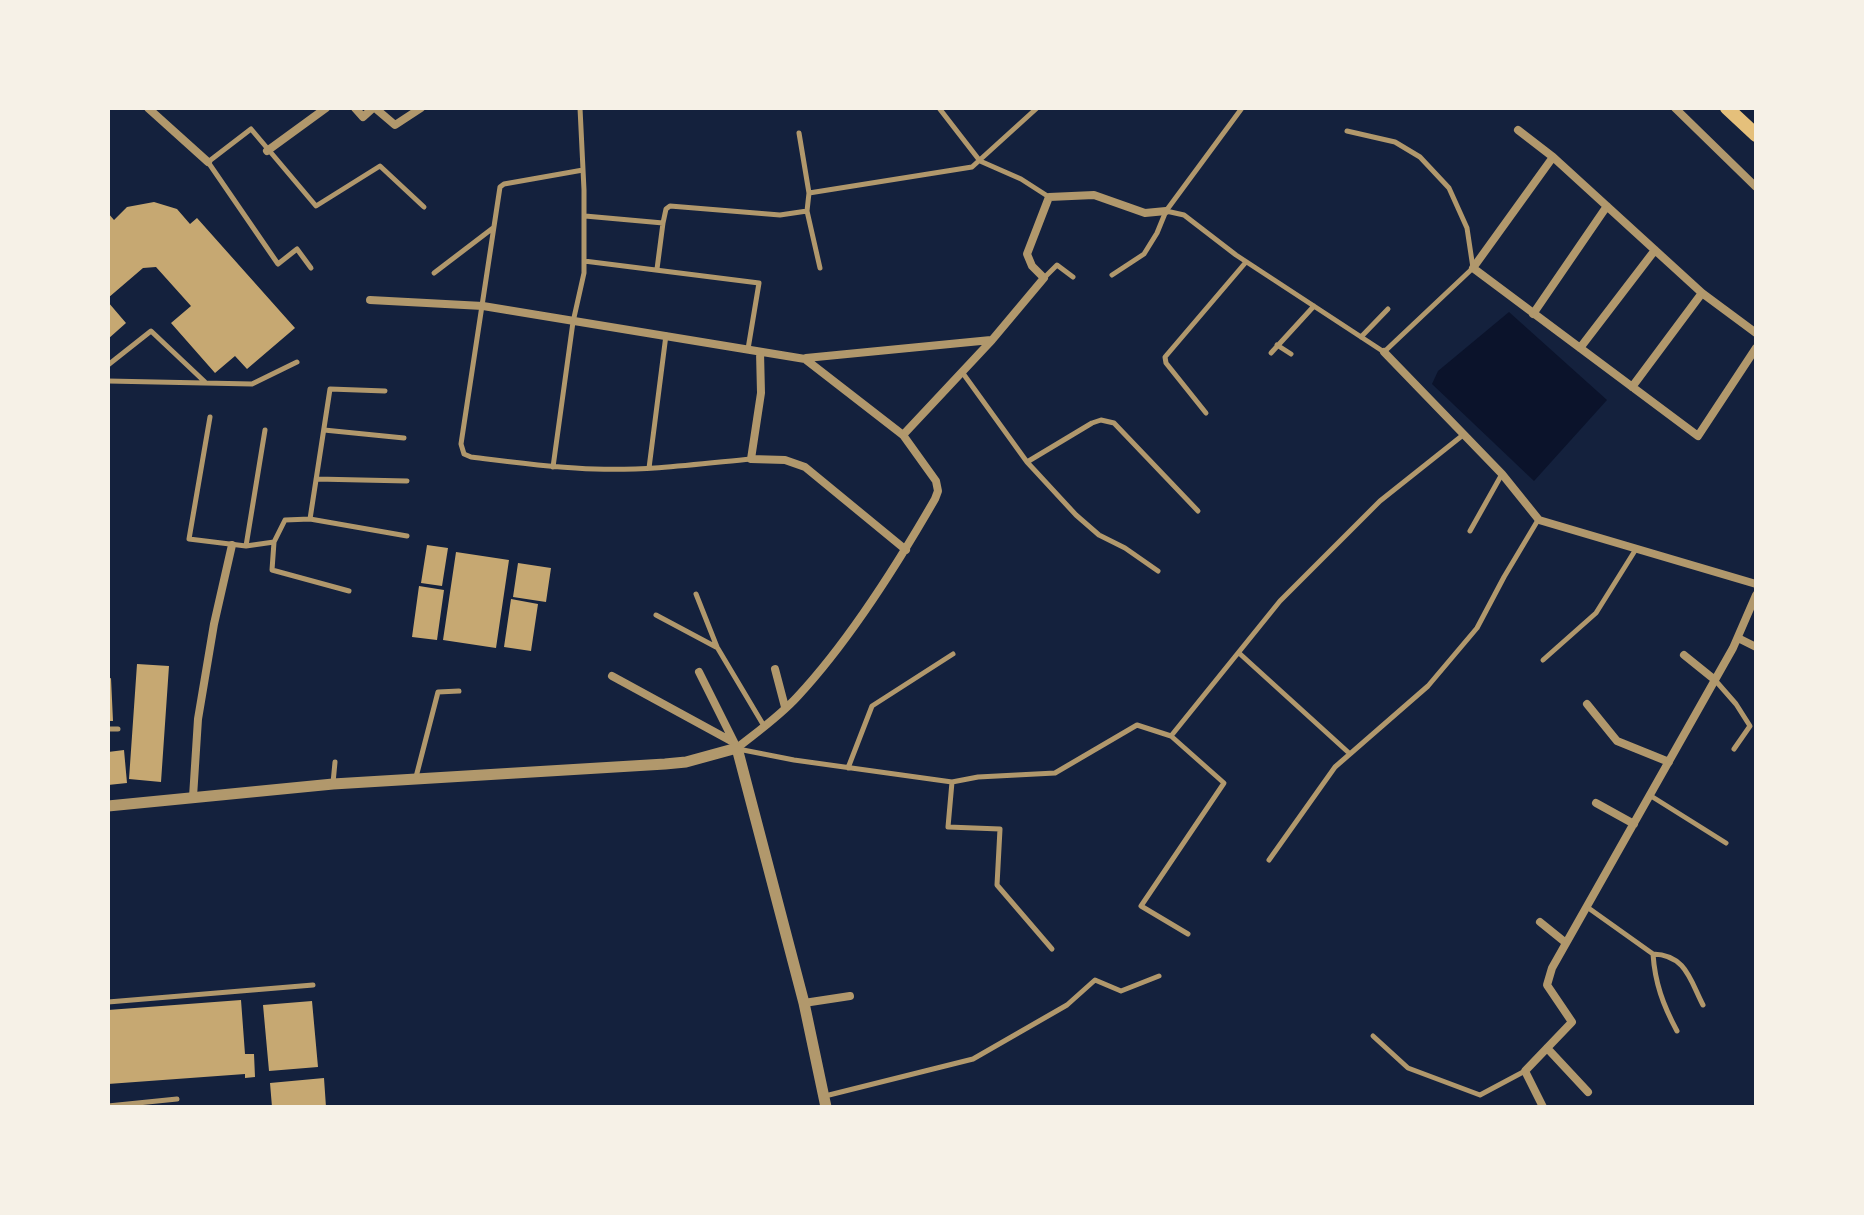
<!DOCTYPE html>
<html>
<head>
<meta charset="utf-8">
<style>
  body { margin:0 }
  #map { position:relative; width:1864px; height:1215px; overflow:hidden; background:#14213d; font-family:"Fira Sans",sans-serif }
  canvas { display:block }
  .frame { position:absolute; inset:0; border:110px solid #f6f1e7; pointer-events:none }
</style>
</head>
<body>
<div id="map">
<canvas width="1864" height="1215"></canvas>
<div class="frame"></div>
</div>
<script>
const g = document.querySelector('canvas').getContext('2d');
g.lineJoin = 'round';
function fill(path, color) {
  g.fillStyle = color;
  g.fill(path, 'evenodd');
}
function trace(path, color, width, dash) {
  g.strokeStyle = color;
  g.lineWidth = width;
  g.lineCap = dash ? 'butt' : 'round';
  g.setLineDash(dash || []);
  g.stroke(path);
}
fill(new Path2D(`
  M1509,312L1607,400L1534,481L1432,384L1438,371Z`), '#0b132b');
fill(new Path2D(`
  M154,202L177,209L190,224L197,218L295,328L247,369L235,356L215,373L171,323L191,306L156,267L143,268L108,298V213L114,220L127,207Z
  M108,302L126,323L108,339Z
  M427,545L448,548L442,586L421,583Z
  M456,552L509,560L496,648L443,640Z
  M518,563L551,568L546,602L513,597Z
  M419,586L444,590L437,640L412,637Z
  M511,599L538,604L531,651L504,647Z
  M137,664L169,666L161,782L129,779Z
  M111,678L113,721H108V679Z
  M124,750L127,783L108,785V752Z
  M241,1000L245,1054H254L255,1077L245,1078V1074L108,1084V1010Z
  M312,1001L318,1067L269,1071L263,1005Z
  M324,1078L326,1107H272L270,1083Z`), '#c6a872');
trace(new Path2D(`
  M939,108L980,161L1021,179L1049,197
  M799,133L809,193
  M583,170L504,184L500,187L461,444L464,454L471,457C512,462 553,468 595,469C647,471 699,464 751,459
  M807,211L820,268
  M1166,211L1184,215L1236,255L1384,352L1473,268L1467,228L1449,188L1420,157L1395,142L1347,131
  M585,216L663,223L666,209L670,206L780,215L807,211L809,193L972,167L1037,108
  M584,261L759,283L748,349
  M311,268L297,249L278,264L208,162L251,129L316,206L380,166L424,207
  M657,269L663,223
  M434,273L493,228
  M1112,275L1144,254L1157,233L1166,211L1242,108
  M1044,278L1057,265L1073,277
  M1361,337L1388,309
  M1277,345L1291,354
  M1271,353L1314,306
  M108,365L151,331L205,382
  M962,372L1027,462L1076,515L1099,535L1125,548L1158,571
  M108,381L252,384L297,362
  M1206,413L1166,363L1165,357L1246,262
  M210,417L189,539L246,546L274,542L285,520L310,519L407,536
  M324,430L404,438
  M1027,462L1092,423L1101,420L1114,423L1198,511
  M553,467L573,322L584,273V190L580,108
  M649,468L666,335
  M316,479L407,481
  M310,519L330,389L385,391
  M1470,531L1502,474
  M274,542L272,570L349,591
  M246,546L265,430
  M696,594L717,647L764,726
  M656,615L716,647
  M1239,653L1349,753
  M1543,660L1596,613L1636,549
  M1715,680L1736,704L1750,726L1734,749
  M108,729H118
  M1171,736L1280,601L1380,501L1463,435
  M738,749L794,760L952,782L978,777L1055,773L1137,725L1171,736L1224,783L1141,906L1188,934
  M848,768L872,706L953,654
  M416,777L438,692L459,691
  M952,782L948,827L1000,829L997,885L1052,949
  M333,783L335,762
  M1651,796L1726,843
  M1269,860L1335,767L1428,686L1477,628L1504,577L1538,520
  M1587,907L1653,954C1655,983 1663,1005 1677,1031
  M1653,954C1686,955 1690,980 1703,1005
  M108,1002L313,985
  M1373,1036L1408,1068L1480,1095L1525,1071
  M825,1096L973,1059L1067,1005L1095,980L1121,991L1159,976
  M108,1106L177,1099`), '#b1986c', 5);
trace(new Path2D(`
  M148,108L208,162
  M355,108L363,117L373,108
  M375,108L395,125L421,108
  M1675,108L1756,187
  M1518,130L1553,157L1702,293L1756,333
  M267,151L326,108
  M1553,157L1473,268L1698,436L1756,348
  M370,300L483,306L805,359L903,435L936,481L938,491L935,499C897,565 850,640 798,696C780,716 757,732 737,748L699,672
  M1533,314L1607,206
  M1580,348L1655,250
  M760,352L761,393L751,459L785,460L805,467L906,550
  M1384,352L1502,474L1539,520L1756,584
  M806,358L991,340
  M1632,387L1702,293
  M903,435L992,340L1044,278L1032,266L1027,254L1049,197L1094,195L1145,213L1166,211
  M1738,638L1756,647
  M1684,655L1715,680
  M775,669L785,707
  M612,676L733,742
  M1587,704L1617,741L1669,762
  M193,797L198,719L214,624L232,545
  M1596,803L1634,824
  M1540,922L1566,943
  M804,1003L850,996
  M1547,1048L1588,1092
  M1543,1107L1525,1071L1572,1022L1547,985L1552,968L1733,648L1756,595`), '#b1986c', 8);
trace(new Path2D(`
  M108,806L333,784L665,764L686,762L737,748L804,1003L826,1107`), '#b1986c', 11);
trace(new Path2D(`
  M1727,108L1756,135`), '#e5c07b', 14);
</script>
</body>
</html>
